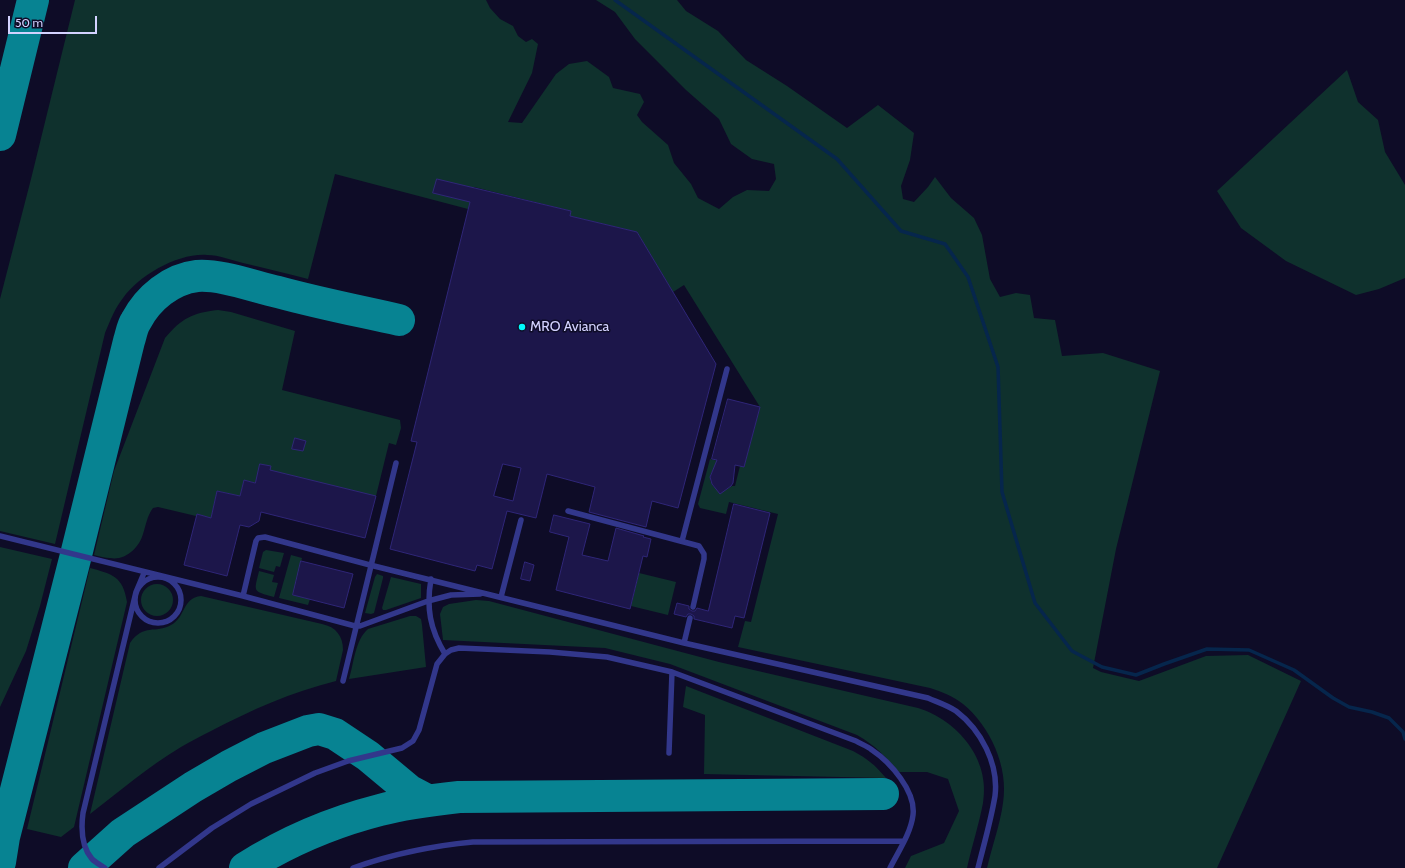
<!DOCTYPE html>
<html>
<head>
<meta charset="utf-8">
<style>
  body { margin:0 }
  #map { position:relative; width:1405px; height:868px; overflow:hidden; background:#0e0c27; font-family:Cabin,sans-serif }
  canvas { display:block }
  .scale { position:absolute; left:8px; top:16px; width:89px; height:18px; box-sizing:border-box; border:2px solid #d3d2ff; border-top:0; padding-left:5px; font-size:12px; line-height:14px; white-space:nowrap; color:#d3d2ff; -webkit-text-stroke:3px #0e0c27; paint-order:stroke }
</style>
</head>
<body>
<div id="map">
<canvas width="1405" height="868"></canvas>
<div class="scale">50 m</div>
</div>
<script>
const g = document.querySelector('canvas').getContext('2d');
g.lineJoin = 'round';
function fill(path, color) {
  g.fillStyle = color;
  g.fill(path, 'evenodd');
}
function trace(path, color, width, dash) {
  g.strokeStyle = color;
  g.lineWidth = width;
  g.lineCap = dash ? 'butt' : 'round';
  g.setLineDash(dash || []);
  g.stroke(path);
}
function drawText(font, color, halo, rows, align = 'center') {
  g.font = font + ' Cabin,sans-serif';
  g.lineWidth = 3;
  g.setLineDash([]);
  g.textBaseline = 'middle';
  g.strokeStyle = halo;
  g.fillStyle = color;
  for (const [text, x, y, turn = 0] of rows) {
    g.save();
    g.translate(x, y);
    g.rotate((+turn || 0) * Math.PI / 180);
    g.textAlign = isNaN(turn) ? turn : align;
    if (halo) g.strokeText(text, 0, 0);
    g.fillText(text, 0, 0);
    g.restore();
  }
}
fill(new Path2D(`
  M75,0H486L490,8L500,19L513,26L518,36L526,42L532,39L538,44L532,73L508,122L522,123L556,74L569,64L587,61L609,77L613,88L640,94L644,102L637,115L642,122L668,145L674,163L691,184L698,198L719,209L733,197L747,190L769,191L776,179L774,164L752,159L731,144L719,119L686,90L635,39L615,12L596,0H677L686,11L718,31L746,60L787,86L847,128L878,105L914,133L910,160L901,186L903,199L914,202L928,187L935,177L951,198L974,218L982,235L990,279L1000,297L1016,293L1030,295L1034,318L1055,320L1062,356L1103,353L1160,371L1116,549L1093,668L1101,672L1139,681L1206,656L1248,655L1301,681L1217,868H987C992,846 1000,825 1003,803C1009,767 990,726 963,704C953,696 942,692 930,688L738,647L745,621L751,622L778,514L729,502L726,514L700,508L698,504L710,459L722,462C713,469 705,476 714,487L725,490L732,486H735L740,466L744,467L760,407L684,285L673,292L637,232L570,216L571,211L474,187L468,209L335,174L308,279C286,273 264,268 243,263C231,260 219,255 207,255C178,253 140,275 123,298C115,308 110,321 105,333L55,544L0,531V299L31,179Z
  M1347,70L1358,102L1378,120L1385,152L1405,185V278L1379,289L1356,295L1286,261L1241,228L1217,191Z
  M218,310L231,312L295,331L282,390L400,420L401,428L396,445L389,443L376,496L268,486L244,480L240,496L217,491L211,518L197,514L196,516L158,507L153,508C147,516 146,525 143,534C139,548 125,561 110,558C105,558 99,556 94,555L114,471L165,338C182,318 192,313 218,310Z
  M0,547L52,559L40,606L26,651L0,707Z
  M266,550L284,553L280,567L276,566L274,572L259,568L263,552Z
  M291,555L302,558L293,595L310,599L308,605L279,598Z
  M90,568C112,574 123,576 127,602L74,827L61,837L27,829Z
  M259,571L274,575L272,582L278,583L274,597C252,591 254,592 259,571Z
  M639,573L676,582L668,615L631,606Z
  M377,574L383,576V578L374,613L371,614L365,613L375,577Z
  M391,577L421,584V598L386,610H383L382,608Z
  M141 600a16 16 0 1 1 32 0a16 16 0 1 1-32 0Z
  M201,596L322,624C336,627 343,636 343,650L336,681C292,692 251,710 211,731C201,736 191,741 181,747C149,766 120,791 90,814L130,643C144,623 155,634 171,625C186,617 182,598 201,596Z
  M476,600L489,601L719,662L918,708C957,720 991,759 983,803C979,824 972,846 967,868H905L911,856L944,843L959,811L948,779L927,772H899C885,756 876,746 857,735L670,664L605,648L443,640L440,614L443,607L449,604Z
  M410,616H416L421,619L422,625L426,667L349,679C354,663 355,640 368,629Z
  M686,686L853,751C868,759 875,765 886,778L704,774L705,715L683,707Z`), '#0f312d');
trace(new Path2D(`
  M615,0L837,159L901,231L945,244L968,277L998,367L1002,492L1035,603L1072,651L1102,667L1136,675L1164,664L1207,649L1249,650L1294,670L1333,698L1349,707L1372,712L1389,718L1403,732L1405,739`), '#06264c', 3.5);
trace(new Path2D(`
  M0,135L33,0
  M0,862L4,837L76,555L129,341C131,335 132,327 136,321C148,298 171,279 197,276C220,274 255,287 278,292C318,303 359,311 399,320
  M84,868L123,833L193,787L229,766L264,748L308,731L319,729L335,734L368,756L410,791L429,801
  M245,868C286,842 333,822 380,810C406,803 432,800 459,797L883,794`), '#078392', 32);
const building = new Path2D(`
  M437,179L571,211L570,216L637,232L716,364L678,508L652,501L646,527L589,512L595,487L547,474L536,518L507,511L492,569L477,565L475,571L390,549L417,442L411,441L470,202L433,193ZM503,464L521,468L513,501L494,496Z
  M728,399L760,407L744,467L735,465L733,483L731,486L720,494L712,484L710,477L717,460L712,459Z
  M295,438L306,441L303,451L292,449Z
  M260,464L271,466L270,470L376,496L365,538L261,512L259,521L249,527L240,525L227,576L184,565L197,514L211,518L217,491L240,496L244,480L255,483Z
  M734,504L770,513L744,618L735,616L732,628L694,619V616L691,614H688L686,617L674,614L677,603L689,606V609L692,611H695L697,608L708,611Z
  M554,515L590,524L582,555L608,561L616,528L644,536L643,537L651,539L647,557L643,556L630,609L556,590L569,537L550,532Z
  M301,561L353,574L344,608L293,595Z
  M525,562L534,565L530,581L521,579Z`);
fill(building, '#1c164a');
trace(building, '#2f2678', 1);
trace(new Path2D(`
  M568,511L699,546L704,554V559L693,607
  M0,536L243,596L355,626H360L428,601L451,595L480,594
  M682,541L727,369
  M135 600a23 23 0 1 1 46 0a23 23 0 1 1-46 0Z
  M431,579C426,608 430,629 445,654
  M243,596L256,541L258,538L265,537L370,565L684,643L928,698C937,702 947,705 956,711C981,730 999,764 995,796C991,820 984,844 978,868
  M501,597L521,520
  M684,643L690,618
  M343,681L396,463
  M669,753L672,672
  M105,868C100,865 95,862 92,859C81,846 81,828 83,813L136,592L144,573
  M159,868L212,828L251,804L315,773L348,761L402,748L413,741L419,730L437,664L445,654L451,650L459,648L550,652L607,657L672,672L856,741C861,744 867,746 872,750C890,762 916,791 913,815C911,833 898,852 890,868
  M353,868C392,854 431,846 473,842L904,841`), '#32378b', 5.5);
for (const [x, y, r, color] of [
  [522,327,4,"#00fafd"]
]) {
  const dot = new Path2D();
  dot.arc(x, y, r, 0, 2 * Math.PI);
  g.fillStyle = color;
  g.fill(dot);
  trace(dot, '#0e0c27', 1.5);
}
drawText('14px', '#d3d2ff', '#0e0c27', [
  ["MRO Avianca",530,327]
], 'left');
</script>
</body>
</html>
